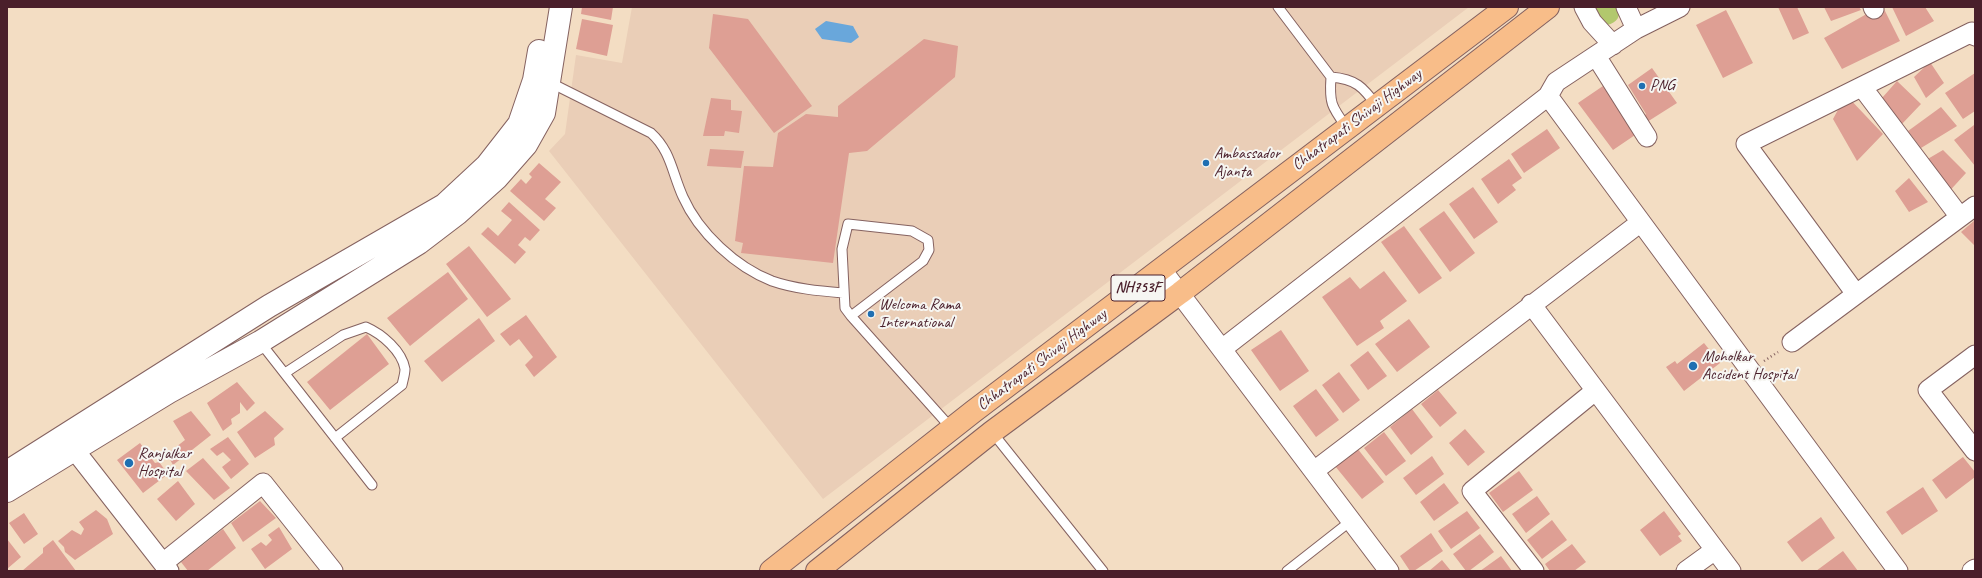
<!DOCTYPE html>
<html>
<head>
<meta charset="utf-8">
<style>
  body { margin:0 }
  #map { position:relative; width:1982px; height:578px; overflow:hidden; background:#f3ddc3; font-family:Caveat,sans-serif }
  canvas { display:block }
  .frame { position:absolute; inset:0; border:8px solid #4a1f2b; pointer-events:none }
</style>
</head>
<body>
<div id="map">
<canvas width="1982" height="578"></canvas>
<div class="frame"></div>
</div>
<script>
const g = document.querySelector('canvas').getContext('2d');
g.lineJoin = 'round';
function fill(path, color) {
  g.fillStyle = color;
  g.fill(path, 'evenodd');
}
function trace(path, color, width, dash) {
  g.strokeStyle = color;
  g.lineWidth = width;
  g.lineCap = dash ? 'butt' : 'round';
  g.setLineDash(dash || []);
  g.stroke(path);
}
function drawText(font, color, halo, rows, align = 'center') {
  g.font = font + ' Caveat,sans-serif';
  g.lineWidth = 4;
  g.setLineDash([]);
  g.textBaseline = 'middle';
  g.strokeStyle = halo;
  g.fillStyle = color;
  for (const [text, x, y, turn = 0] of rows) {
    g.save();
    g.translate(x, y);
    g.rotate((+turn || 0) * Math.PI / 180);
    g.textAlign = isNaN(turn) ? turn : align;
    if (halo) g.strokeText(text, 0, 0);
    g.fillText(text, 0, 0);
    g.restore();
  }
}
fill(new Path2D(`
  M632,7H1469L823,499L549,151L565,134L576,55L622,63Z`), '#eaceb7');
fill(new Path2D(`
  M1595,7H1619C1621,16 1617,23 1607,25L1594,12Z`), '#b2c86d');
fill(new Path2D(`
  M826,21L853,26L859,37L851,43L822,39L815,29Z`), '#69a7db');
fill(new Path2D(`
  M582,7H613L611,20L581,14Z
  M1778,7H1797L1809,33L1793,40Z
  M1824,7H1859L1861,10L1831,21Z
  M1879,7H1883L1900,41L1842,69L1824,38Z
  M1892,7H1925L1934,21L1906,36Z
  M1726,10L1753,63L1723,78L1696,25Z
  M713,14L748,19L812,106L774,133L709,48Z
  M582,19L613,25L607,56L576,49Z
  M924,39L958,46L955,77L867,151L849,153L833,263L741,253L743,243L735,241L744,166L773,167L778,133L806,114L838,117V106Z
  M1930,62L1944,83L1926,98L1914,77Z
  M1652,68L1677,103L1647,122L1644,116L1646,114L1628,85Z
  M1975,73V111L1963,119L1945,93Z
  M1897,81L1921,104L1901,125L1882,98Z
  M1603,86L1638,133L1613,150L1578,103Z
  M1846,95L1883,134L1857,161L1833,119Z
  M711,98L731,100V110L742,111L739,133L725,131L724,136H703Z
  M1941,107L1957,126L1921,148L1908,131Z
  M1974,125L1975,127V166L1954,140Z
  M1547,129L1560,148L1524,173L1511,154Z
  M710,149L744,151L741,168L707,166Z
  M1943,150L1966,173L1945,196L1926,160Z
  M1509,159L1522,178L1512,185L1516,190L1498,204L1481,179Z
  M539,163L561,182L545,199L556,208L544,221L510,191L521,179L526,184L532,177L529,174Z
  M1909,178L1928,202L1909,212L1895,191Z
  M1473,187L1498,222L1474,239L1449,204Z
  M509,202L540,230L530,241L525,237L518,245L526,252L515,264L481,234L488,227L498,236L512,220L501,211Z
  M1444,211L1475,253L1450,272L1419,229Z
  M1975,220V246L1961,232Z
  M1404,226L1442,278L1419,294L1381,242Z
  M469,246L511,299L487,317L446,264Z
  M1384,271L1407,301L1380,321L1384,328L1357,346L1322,297L1350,277L1360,289Z
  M448,272L468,299L410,346L387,318Z
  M526,315L557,357L534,377L525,365L533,357L519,339L510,346L500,334Z
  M479,318L495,341L442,382L424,361Z
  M1409,319L1430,347L1397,372L1375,344Z
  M1281,330L1309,371L1280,391L1251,350Z
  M367,334L389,364L330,410L307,382Z
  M1704,343L1720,363L1684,391L1666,367L1675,361L1677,364Z
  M1368,351L1387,376L1368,390L1350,365Z
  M1339,372L1360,400L1343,413L1322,385Z
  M237,382L255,403L247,411L240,402V413L231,419L232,424L223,431L207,403Z
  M1316,389L1339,420L1316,437L1293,406Z
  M1438,390L1457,413L1440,427L1421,404Z
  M1412,409L1433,437L1411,455L1390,427Z
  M191,411L211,435L173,465L167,454L185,440L173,421Z
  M265,411L284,429L274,438L275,445L255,458L237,432Z
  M1465,429L1485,452L1468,466L1449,443Z
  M1384,432L1406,461L1386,476L1364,448Z
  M228,437L249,464L231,479L222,467L231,460L223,452L217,456L210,449Z
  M140,443L155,463L159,462L168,474L143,493L117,460Z
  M1357,448L1384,482L1362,499L1335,466Z
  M1432,456L1444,474L1416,495L1403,478Z
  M1963,457L1975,472V477L1946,499L1932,480Z
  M203,458L230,488L214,500L186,471Z
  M1519,471L1533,490L1503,512L1489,493Z
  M178,481L195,504L176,521L157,499Z
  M1444,483L1459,503L1434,521L1420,502Z
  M1923,487L1938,511L1902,535L1886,512Z
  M1537,496L1550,514L1526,533L1512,514Z
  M260,501L276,518L243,542L231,523Z
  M96,510L107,519L113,534L75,560L65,552L64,547L58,541L72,530L81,535L84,529L79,522Z
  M1467,511L1480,528L1451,549L1438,531Z
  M1664,511L1681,534L1678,536L1682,541L1660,556L1640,530Z
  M24,513L38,534L24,544L9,523Z
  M1821,517L1835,538L1802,562L1787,542Z
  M1552,520L1567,540L1542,559L1527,540Z
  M279,527L292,549L265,569L251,549L261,542L266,546L272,540L268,535Z
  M223,529L236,548L207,571H188L181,562Z
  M1431,533L1443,551L1414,571H1410L1400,556Z
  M1480,534L1494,552L1469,571H1466L1453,554Z
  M7,539L21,557L7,569Z
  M53,540L76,571H22L43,553V548Z
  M1572,544L1586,562L1574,571H1550L1545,564Z
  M1843,551L1858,571H1816Z
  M1501,556L1512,571H1480Z
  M1442,560L1451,571H1429Z`), '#de9f94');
const service = new Path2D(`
  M1278,7L1331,77
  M549,82L651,133C671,151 672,173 683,197C699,233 736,267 772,281C795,289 820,291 844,293
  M1347,128C1332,107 1329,104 1331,77C1356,79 1363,87 1377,106
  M851,316L923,261L929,250L928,240L912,231L848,224L842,249L845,308L851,316L952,429
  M260,342L372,485
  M285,373L343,335L366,327C382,334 402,351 405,369C405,374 403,380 402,385L335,438
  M992,432L1103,571
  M1287,571L1352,520`);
const minor = new Path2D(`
  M1584,7L1592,22L1613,45
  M1626,7L1636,29
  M1873,7L1874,9
  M1596,56L1647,137
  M1862,87L1960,217
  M1548,96L1898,571
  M1162,270L1389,571
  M1856,294L1746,144L1972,32L1975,36
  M1531,304L1731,571
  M1792,342L1975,206
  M1222,349L1548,96L1556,82L1636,29L1680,7
  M1975,355L1928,390L1975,451
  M66,439L169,571
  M1314,471L1641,222
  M163,563L263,483L333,571
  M1534,571L1472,491L1595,391
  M1686,571L1715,550
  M1972,571L1975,569`);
const tertiary = new Path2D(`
  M7,472L269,306L444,205L487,165L519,124L534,80L539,51
  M7,491L169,392L260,342L419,243L457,214L497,178L526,145L544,113L561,7`);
const trunk = new Path2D(`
  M771,571L974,411L1507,7
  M817,571L992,432L1180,293L1548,7`);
trace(service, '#856260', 11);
trace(minor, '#856260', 21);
trace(tertiary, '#856260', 24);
trace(trunk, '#856260', 24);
trace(new Path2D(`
  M1764,361L1778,352`), '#856260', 2.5, [1, 3]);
trace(service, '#fff', 9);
trace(minor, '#fff', 19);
trace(tertiary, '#fff', 22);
trace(trunk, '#f8bd89', 22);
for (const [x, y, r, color] of [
  [1642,86,4,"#1f6fb2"],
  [1206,163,4,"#1f6fb2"],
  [871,314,4,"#1f6fb2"],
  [1693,366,5,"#1f6fb2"],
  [129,463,5,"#1f6fb2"]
]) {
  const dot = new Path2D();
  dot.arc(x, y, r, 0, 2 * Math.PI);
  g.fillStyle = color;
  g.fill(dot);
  trace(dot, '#f6f6f2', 1.5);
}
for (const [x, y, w] of [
  [1138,288,54]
]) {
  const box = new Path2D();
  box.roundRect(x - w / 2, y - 13, w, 26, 3);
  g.fillStyle = '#f6f6f2';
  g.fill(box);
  trace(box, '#4a1f2b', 1);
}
drawText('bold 15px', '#4a1f2b', null, [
  ["NH753F",1138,288]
]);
drawText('16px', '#4a1f2b', '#f6f6f2', [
  ["PNG",1650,86],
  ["Ambassador",1214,154],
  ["Ajanta",1214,172],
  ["Welcoma Rama",879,305],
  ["International",879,323],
  ["Moholkar",1702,357],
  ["Accident Hospital",1702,375],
  ["Ranjalkar",138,454],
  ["Hospital",138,472]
], 'left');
drawText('16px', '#4a1f2b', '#f6f6f2', [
  ["Chhatrapati Shivaji Highway",1357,120,-37],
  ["Chhatrapati Shivaji Highway",1042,360,-37]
]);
</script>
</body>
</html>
